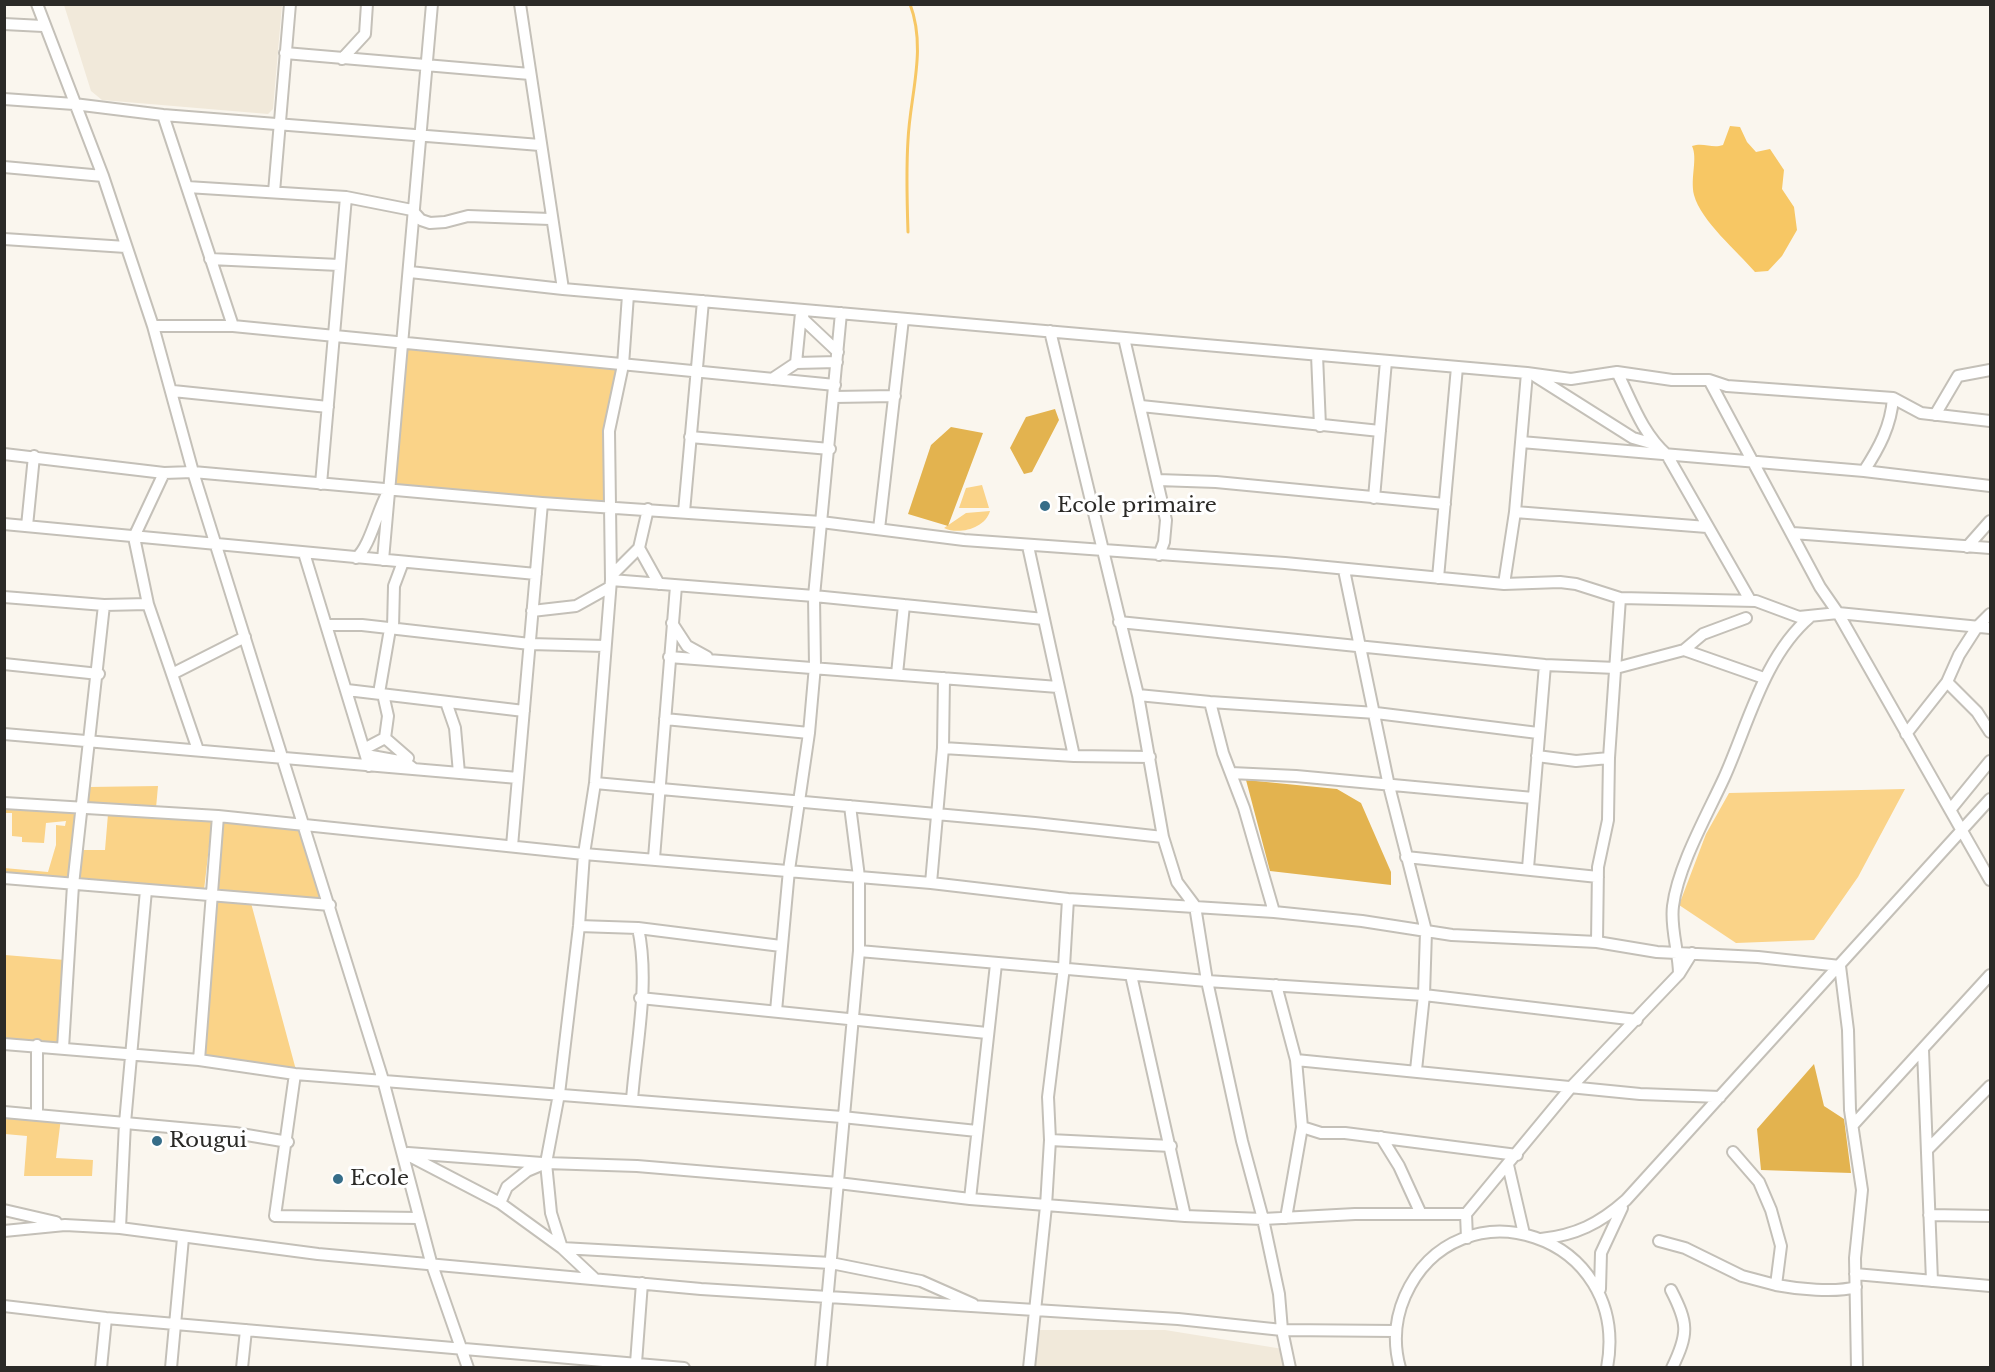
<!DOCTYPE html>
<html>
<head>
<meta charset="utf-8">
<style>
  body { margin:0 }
  #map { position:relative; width:1995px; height:1372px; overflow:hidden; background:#faf6ee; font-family:"Libre Baskerville",serif }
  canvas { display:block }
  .frame { position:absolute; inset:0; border:6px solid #2b2a27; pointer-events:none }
</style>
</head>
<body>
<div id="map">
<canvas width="1995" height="1372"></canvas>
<div class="frame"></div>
</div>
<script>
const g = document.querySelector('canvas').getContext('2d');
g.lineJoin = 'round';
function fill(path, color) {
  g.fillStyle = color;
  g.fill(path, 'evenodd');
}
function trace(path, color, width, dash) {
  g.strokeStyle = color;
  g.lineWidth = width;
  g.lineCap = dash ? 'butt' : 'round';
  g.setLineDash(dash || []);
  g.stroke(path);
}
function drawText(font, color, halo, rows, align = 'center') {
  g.font = font + ' "Libre Baskerville",serif';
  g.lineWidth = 6;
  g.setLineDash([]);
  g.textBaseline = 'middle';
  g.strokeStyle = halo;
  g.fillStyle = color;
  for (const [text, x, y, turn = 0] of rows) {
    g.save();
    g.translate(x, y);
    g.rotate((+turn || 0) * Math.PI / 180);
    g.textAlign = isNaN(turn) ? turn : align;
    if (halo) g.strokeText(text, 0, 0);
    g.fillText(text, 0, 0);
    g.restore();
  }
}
fill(new Path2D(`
  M64,5H282L273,109L268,114L102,100L91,91Z
  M1038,1330H1165L1283,1349L1288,1368H1035Z`), '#f1e9da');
fill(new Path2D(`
  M406,348L618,368L608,503L392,487Z
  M982,485L989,508H959L966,488Z
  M990,511C985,529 958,535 944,528L966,513Z
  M158,786L156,808L87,807L89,787Z
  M1905,789L1858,877L1814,940L1736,943L1679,905L1706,834L1729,793Z
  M5,805L81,811L72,883L5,876L4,868L48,872L56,845V825L65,826L66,821L46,823L44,843L22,842V837L12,836V813H5Z
  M108,814L212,821L204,890L78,880L82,850H105Z
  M220,820L299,830L324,901L213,892Z
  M212,900L251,903L296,1070L202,1057Z
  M5,955L65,960L60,1043L5,1040Z
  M5,1113L61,1118L56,1158L93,1160L92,1176H24L27,1136L5,1134Z`), '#fad388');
fill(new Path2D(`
  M1055,409L1059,420L1032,472L1024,474L1010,448L1026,417Z
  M951,427L983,433L948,526L908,514L931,445Z
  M1246,780L1337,789L1361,803L1391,872V885L1270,871Z
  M1814,1064L1824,1106L1844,1119L1851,1173L1761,1170L1757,1129Z`), '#e3b34f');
fill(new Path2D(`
  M1730,126L1740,127L1747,142L1756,152L1770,149L1784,170L1782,189L1794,207L1797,230L1782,256L1768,271L1755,272C1737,251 1701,221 1694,195C1690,177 1698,159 1692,146C1704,142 1712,149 1723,145Z`), '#f7c764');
trace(new Path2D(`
  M908,232C907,202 906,171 908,140C910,95 927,49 910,4`), '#f7c764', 3);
const minor = new Path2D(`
  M37,4L103,176L153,326L193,472L383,1080L431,1262L468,1368
  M520,4L563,289
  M4,24L43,26
  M285,53L530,74
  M342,59L365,34L367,4
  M4,99L74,104L163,115L540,145
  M163,115L233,326
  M4,167L103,176
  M187,187L346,197L412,210L421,220L430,223L445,222L468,216L550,219
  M274,192L290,4
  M4,239L126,247
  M210,259L339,265
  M410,272L563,289L1527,373L1571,379L1617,372L1672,380H1709L1727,386L1893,398L1921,413L1990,421
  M628,295L623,365L609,431L611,580L595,783L584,854L579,926L559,1094L546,1163L551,1213L562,1248L831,1263L921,1281L973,1304
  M801,310L804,320L838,352
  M153,326H233L835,385
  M1050,331L1138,695L1163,837L1177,882L1195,906L1207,981L1242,1141L1263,1219L1279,1294L1282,1330L1290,1368
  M1124,338L1166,520L1164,542L1159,555
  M1317,355L1320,426
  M796,363L801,313
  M1617,372C1632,402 1642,433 1667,455L1750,600
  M1535,376L1633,438L1654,444
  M772,379L796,363L837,362
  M1709,380L1820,587L1838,613L1990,880
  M173,391L328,407
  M834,397L895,396
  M1141,406L1380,431
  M1935,415L1958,376L1990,370
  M690,437L830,449
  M1521,442L1864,471L1990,486
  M4,454L164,473L193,472L542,503L821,522L964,540L1285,563L1504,584L1560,582L1576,584L1620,598L1756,601L1799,617L1838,613L1990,628
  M1864,471C1879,448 1891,426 1893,398
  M164,473L134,537L148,604L198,750
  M1158,480L1216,482L1445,504
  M321,484L346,197
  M1374,498L1386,361
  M684,512L703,301
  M1515,512L1707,527
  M4,524L536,574
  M27,526L34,456
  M879,529L903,319
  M1793,533L1990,548
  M1028,546L1074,756
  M1967,547L1990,521
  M639,548L659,584
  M304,553L369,766
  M356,558C370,547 377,511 388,492
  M383,560L432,4
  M1344,570L1389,786L1426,931L1424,995L1416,1070
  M611,576L639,548L648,509
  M1438,578L1457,367
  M611,580L814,596L1044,619
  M1504,584L1515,512L1527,373
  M4,597L104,605L148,604
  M532,611L576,606L610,587
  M1119,622L1545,665L1616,668L1684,650L1703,634L1746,618
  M672,623L687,646L707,657
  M326,625H362L530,644L605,646
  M393,628L394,586L403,562
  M1684,650L1761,677
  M669,657L1058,687
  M4,664L99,674
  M172,674L245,637
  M897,674L904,605
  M1947,682L1977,712L1990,732
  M347,690L524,711
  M379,693L390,629
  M1138,695L1210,702L1376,713L1538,733
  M446,702L455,728L459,773
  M1210,702L1223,753L1244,808L1274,912
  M665,719L809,733
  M4,734L518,778
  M1906,734L1947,682L1959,655L1977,627L1990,614
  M385,738L408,758L405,762L414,769
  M943,748L1074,756L1150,757
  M364,749L385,738L388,716L383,694
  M366,755L405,762
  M1537,756L1576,761L1609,758
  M1231,773L1296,776L1533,798
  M595,783L1035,823L1163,837
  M4,803L218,816L584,854L931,883L1068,899L1274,912L1362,921L1452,935L1597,942L1657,952L1758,957L1840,966L1848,1030L1850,1110L1862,1190L1855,1258L1857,1368
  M1950,810L1990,761
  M512,846L542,503
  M1406,857L1598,877
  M654,858L676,586
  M1528,868L1545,665
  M4,878L330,905
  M931,883L943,748L944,678
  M579,926L638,928L781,946
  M1597,942L1598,867L1608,820L1609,758L1620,598
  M859,951L1207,981L1424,995L1637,1020
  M1679,974C1679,952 1670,928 1673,906C1678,866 1707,815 1724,778C1748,725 1764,656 1810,617
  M1131,975L1185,1216
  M1276,985L1296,1060L1302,1127L1286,1218
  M640,998L987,1033
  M776,1011L789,870L809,733L815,666L814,596L841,313
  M4,1044L199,1060L295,1074L842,1117L977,1131
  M63,1048L73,885L104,605
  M1923,1050L1932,1281
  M199,1060L218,816
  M1296,1060L1640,1094L1720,1097
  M295,1074L275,1216L418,1218
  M632,1100C636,1045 650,983 638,928
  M4,1112L235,1133L288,1142
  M37,1114V1045
  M1853,1125L1990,975
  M1302,1127L1321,1133H1345L1517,1155
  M1381,1137L1399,1166L1421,1214
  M1050,1140L1171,1146
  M1927,1150L1990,1086
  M1733,1152L1759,1182L1771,1210L1781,1246L1776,1285C1797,1289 1835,1293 1856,1287
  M404,1153L500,1203L507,1187L527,1171L546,1163L637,1166L838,1183L970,1199L1185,1216L1263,1219L1355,1214H1466
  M408,1153L542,1163
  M1508,1165L1524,1234
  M970,1199L996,964
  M500,1203L562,1248L594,1278
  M4,1210L56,1222
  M1929,1215L1990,1216
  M120,1228L125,1123L146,890
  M4,1231L65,1225L120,1228L318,1254L701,1289L1178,1319L1282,1330L1395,1331
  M1467,1238L1466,1214L1572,1086L1679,974L1692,953
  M1541,1239C1576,1235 1599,1224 1626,1200L1990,799
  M1659,1241L1685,1248L1742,1276L1776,1285
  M1855,1274L1990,1286
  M1600,1289L1601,1253L1622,1208
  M1671,1290C1688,1323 1689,1333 1672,1368
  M4,1306L106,1318L684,1368
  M636,1363L642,1283
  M101,1368L106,1318
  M171,1368L183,1238
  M242,1368L246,1330
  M821,1368L859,951V877L850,806
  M1029,1368L1046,1206L1050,1140L1048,1097L1064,967L1068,899
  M1400,1368C1393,1343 1395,1319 1405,1296C1457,1179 1632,1233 1607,1368`);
trace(minor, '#c4c0b8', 14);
trace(minor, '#fff', 10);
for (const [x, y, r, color] of [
  [1045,506,6,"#366d88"],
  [157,1141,6,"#366d88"],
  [338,1179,6,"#366d88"]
]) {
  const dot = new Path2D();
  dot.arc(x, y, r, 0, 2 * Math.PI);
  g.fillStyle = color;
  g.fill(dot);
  trace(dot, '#fff', 2);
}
drawText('21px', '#2b2a27', '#fff', [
  ["Ecole primaire",1057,506],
  ["Rougui",169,1141],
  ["Ecole",350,1179]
], 'left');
</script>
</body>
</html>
